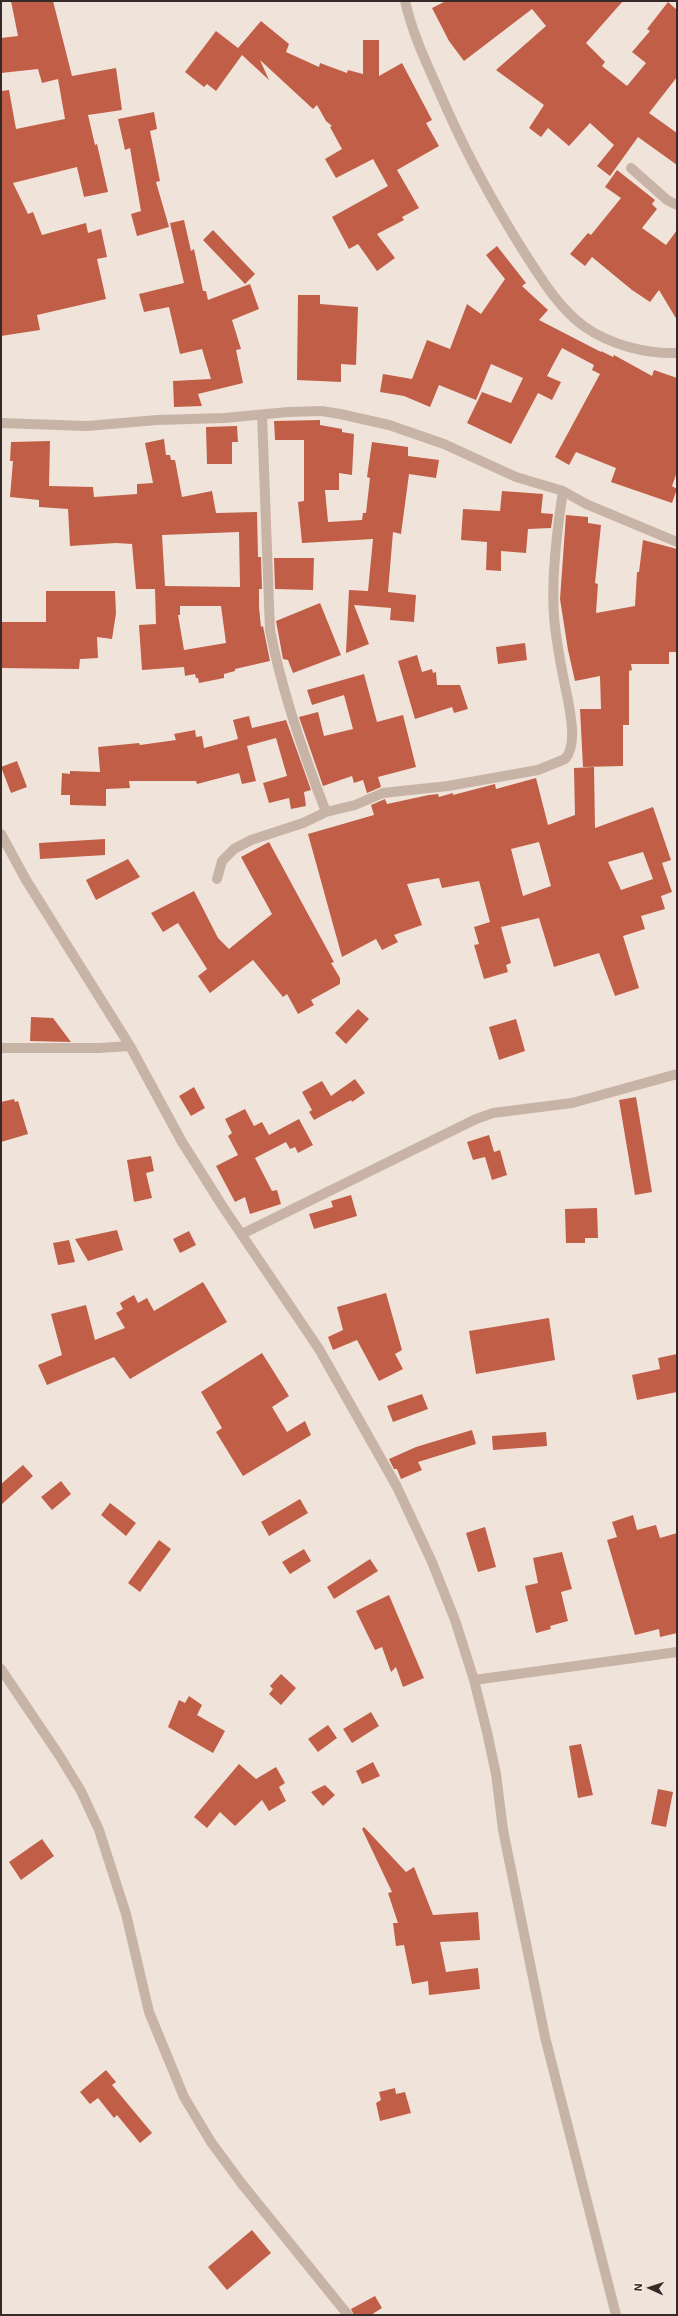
<!DOCTYPE html>
<html>
<head>
<meta charset="utf-8">
<style>
  body { margin:0 }
  #map { position:relative; width:678px; height:2316px; overflow:hidden; background:#f0e4da; font-family:"Exo 2",sans-serif }
  canvas { display:block }
  .frame { position:absolute; inset:0; border:2px solid #342a27; pointer-events:none }
  .north { position:absolute; left:630px; top:2268px; width:40px; height:40px; -webkit-text-stroke:3px #f8efe6; paint-order:stroke; rotate:273deg; font-size:11px; font-weight:700; line-height:16px; text-align:center; color:#342a27 }
  .north::after { content:''; display:block; margin:auto; width:14px; height:18px; background:#342a27; clip-path:polygon(50% 0,100% 100%,50% 72%,0 100%) }
</style>
</head>
<body>
<div id="map">
<canvas width="678" height="2316"></canvas>
<div class="frame"></div>
<div class="north">N</div>
</div>
<script>
const g = document.querySelector('canvas').getContext('2d');
g.lineJoin = 'round';
function fill(path, color) {
  g.fillStyle = color;
  g.fill(path, 'evenodd');
}
function trace(path, color, width, dash) {
  g.strokeStyle = color;
  g.lineWidth = width;
  g.lineCap = dash ? 'butt' : 'round';
  g.setLineDash(dash || []);
  g.stroke(path);
}
fill(new Path2D(`
  M11,1H53L72,76L116,68L122,110L88,115L95,145L97,144L108,192L84,197L77,167L13,183L28,214L33,212L42,235L86,223L88,233L101,229L107,257L97,259L106,299L37,315L40,330L1,336V91L9,90L16,129L65,119L58,79L42,83L38,69L1,73V38L18,36Z
  M446,1H623L586,43L605,62L602,66L627,86L646,63L632,52L650,31L647,29L668,2L677,10V77L649,113L677,133V165L638,137L610,176L597,166L614,145L590,123L569,146L548,128L541,137L529,128L544,105L496,70L546,26L532,9L464,61L449,41L432,8Z
  M261,21L289,44L286,52L319,67L320,63L347,73L348,70L363,74V40H379V76L402,63L432,120L426,123L439,146L397,170L419,208L402,217L404,220L377,234L395,258L377,271L358,244L349,249L332,217L388,186L373,159L336,178L325,159L342,149L330,127L332,126L326,121L317,105L313,109L260,60L269,80L242,55L216,91L207,84L204,87L185,72L216,31L238,48Z
  M154,112L157,129L150,131L160,181L156,182L169,227L137,236L131,214L141,211L130,148L125,150L118,119Z
  M617,170L655,200L652,204L657,209L642,228L666,245L677,230V320L659,290L650,302L632,290L592,257L585,266L570,254L588,233L591,235L621,198L605,187Z
  M184,220L191,251L194,249L203,291H206L208,300L250,284L259,309L232,320L241,349L236,350L243,383L198,394L202,406L174,407L173,381L211,379L202,349L180,354L169,307L144,312L139,294L184,283L170,223Z
  M213,230L255,274L245,284L203,240Z
  M497,246L526,283L522,286L548,310L539,320L601,352V351L613,357L614,355L652,376L654,370L677,378V472L672,486L677,489L672,503L611,482L616,468L576,452L569,465L555,457L600,374L592,370L594,365L562,348L547,376L561,382L552,400L538,393L511,444L467,423L482,392L511,403L523,378L491,364L476,400L439,385L430,407L404,396L380,392L383,374L412,379L427,340L450,349L467,304L481,314L505,279L486,255Z
  M298,295H320V304L358,307L356,365L341,364V382L297,380Z
  M320,420V425L342,429V432L354,434L352,475L339,473V490H325L328,522L362,520L363,513H366L370,478L367,477L372,442L408,447V456L439,460L436,478L409,474L401,534L393,532L388,592L416,595L414,622L390,620L391,608L354,605L369,644L346,653L349,590L368,591L373,539L302,543L298,502L304,501V440H275L274,421Z
  M237,426L238,442H232V464H207L206,427Z
  M164,439L166,455H170L171,460H175L182,497L212,491L216,513L257,512L258,557H261L262,589H259V607L261,627L263,626L270,661L235,669V671L224,674V678L199,683L198,678H196L195,674L185,676L184,667L142,670L139,625L156,624L155,589H136L132,544L116,543L70,546L68,509L39,507V500L10,497L13,461H10L11,442L50,441L49,486L93,487L94,497L137,494V484L153,483L145,443ZM239,532L240,587L165,586L162,535ZM180,606H221L226,643L184,650L178,615H180Z
  M502,491L543,494L541,513L553,514L551,528L528,529L526,553L501,551V571L486,570L487,542L461,540L463,509L500,511Z
  M566,515L588,517V523L601,525L595,583L598,584L596,613L635,606L637,572H639L643,540L677,549V652H669V664H631L632,670L629,671V725H623V766L583,767L580,709H601L600,676L575,681L568,650L560,599Z
  M274,558H314L313,590L275,589Z
  M46,591H115L116,613L112,639L97,637L98,658L80,659L79,669L1,668V622H46Z
  M320,603L341,655L293,673L288,660L283,659L276,621Z
  M525,643L527,660L498,664L496,647Z
  M417,655L422,672L432,669L433,673L436,672L437,685H460L468,709L454,713L452,707L415,719L398,661Z
  M364,674L377,722L403,715L416,767L378,777L381,787L367,793L363,780L354,783L352,776L323,786L299,717L318,712L324,736L353,729L344,695L312,705L307,690Z
  M249,716L252,728L286,720L311,790L304,792L306,806L291,809L289,798L269,803L263,783L287,776L276,738L247,746L256,781L242,784L239,773L197,784L196,781H129L130,788L106,789V806L70,805V795H61L62,773L70,774V771L100,772L98,747L139,743L140,745L176,740L174,734L195,730L196,737L202,736L204,748L238,739L233,720Z
  M17,761L27,787L11,793L1,767Z
  M594,767L595,828L653,807L671,860L662,863L672,892L661,896L665,909L641,916L645,929L623,936L639,988L615,996L599,953L554,967L539,918L501,927L511,963L506,965L508,972L484,979L474,945L479,944L474,927L490,922L479,881L442,888L439,878L407,884L422,925L394,935L398,942L382,950L376,939L342,957L308,834L374,815L371,805L385,799L387,804L429,795L438,794L439,797L453,793V795L495,784L496,789L536,778L548,825L575,815L574,768ZM539,842L551,886L523,896L511,849ZM643,852L653,879L621,890L608,862Z
  M105,839V855L40,859L39,843Z
  M269,842L334,962L331,963L340,978V984L311,1000L314,1005L298,1014L287,994L283,997L253,960L210,993L198,976L207,969L178,923L163,932L151,913L194,891L218,938L229,949L272,914L241,857Z
  M128,859L140,877L96,900L86,880Z
  M358,1009L369,1019L346,1044L335,1033Z
  M31,1017L53,1018L71,1042L30,1041Z
  M516,1019L525,1051L499,1060L489,1027Z
  M355,1079L365,1093L352,1102L351,1100L314,1120L309,1112L312,1110L302,1092L322,1081L331,1096Z
  M194,1087L205,1108L191,1116L179,1096Z
  M636,1097L652,1192L635,1195L619,1100Z
  M14,1099L15,1102L18,1101L28,1134L1,1142V1102Z
  M245,1109L254,1126L262,1122L269,1135L299,1119L313,1145L298,1153L295,1147L290,1149L286,1142L255,1158L272,1191L277,1190L281,1204L250,1214L245,1197L235,1202L216,1166L238,1155L228,1136L232,1133L225,1119Z
  M489,1135L494,1152L500,1150L507,1175L492,1180L485,1157L473,1160L467,1142Z
  M151,1156L154,1171L146,1173L152,1198L134,1202L127,1160Z
  M351,1195L357,1216L314,1229L309,1214L333,1207L331,1201Z
  M597,1208L598,1238H585V1243H566L565,1209Z
  M117,1230L123,1250L88,1261L75,1239Z
  M189,1231L196,1245L180,1253L173,1239Z
  M69,1240L75,1262L58,1265L53,1243Z
  M203,1282L227,1322L130,1379L114,1357L47,1385L38,1365L62,1355L51,1314L86,1305L95,1340L125,1328L116,1313L123,1309L120,1303L134,1295L138,1303L147,1298L154,1311Z
  M386,1293L402,1350L395,1354L403,1369L379,1381L357,1340L333,1350L328,1337L343,1330L337,1307Z
  M549,1318L555,1360L476,1374L469,1331Z
  M262,1353L289,1396L272,1407L287,1432L305,1421L311,1435L243,1476L216,1432L222,1428L201,1392Z
  M677,1354V1392L637,1400L632,1375L660,1369L658,1358Z
  M422,1394L428,1409L393,1422L387,1406Z
  M472,1430L476,1444L418,1462L422,1470L401,1479L397,1469H394L389,1459L416,1447Z
  M546,1432L547,1446L493,1450L492,1436Z
  M23,1465L33,1476L1,1505V1484Z
  M61,1481L71,1494L52,1510L41,1497Z
  M300,1499L308,1513L269,1536L261,1522Z
  M110,1503L136,1523L126,1536L101,1515Z
  M633,1515L637,1530L656,1525L660,1538L677,1533V1633L660,1637L659,1629L635,1635L607,1540L617,1537L612,1522Z
  M485,1527L496,1567L478,1572L466,1533Z
  M159,1540L171,1549L140,1592L128,1583Z
  M304,1549L311,1561L290,1574L282,1562Z
  M562,1552L572,1589L561,1592L568,1621L550,1626L551,1629L536,1633L525,1586L538,1583L533,1558Z
  M370,1559L378,1571L334,1599L327,1587Z
  M389,1595L424,1678L403,1687L396,1667L391,1672L382,1647L375,1650L356,1611Z
  M281,1674L296,1688L281,1705L269,1694L273,1689L270,1686Z
  M189,1696L202,1705L197,1715L225,1731L213,1753L168,1727L179,1700L185,1703Z
  M371,1712L379,1726L352,1743L343,1729Z
  M328,1725L337,1738L318,1752L308,1739Z
  M581,1744L593,1795L578,1798L569,1746Z
  M373,1762L380,1776L362,1784L356,1771Z
  M239,1764L256,1779L276,1767L285,1783L279,1787L286,1801L269,1811L262,1800L235,1826L220,1812L207,1828L194,1817Z
  M325,1785L335,1795L323,1806L311,1792Z
  M658,1789L673,1792L666,1827L651,1824Z
  M364,1827L406,1872L414,1867L433,1915L478,1912L480,1940L440,1942L446,1972L478,1968L480,1989L429,1995L428,1981L412,1984L404,1945L396,1946L393,1923H398L388,1893L392,1892L362,1829Z
  M42,1839L54,1856L21,1880L9,1862Z
  M106,2070L116,2082L112,2085L152,2133L140,2143L117,2115L114,2118L98,2098L90,2104L80,2092Z
  M395,2088L396,2094L405,2092L411,2113L380,2121L376,2103L381,2100L379,2092Z
  M252,2230L271,2253L227,2290L208,2267Z
  M375,2296L382,2308L371,2315H354L351,2309Z`), '#c15e47');
trace(new Path2D(`
  M405,1C412,32 425,60 438,89C462,145 491,200 524,252C541,278 559,309 585,327C611,345 646,354 677,353
  M631,168L667,200L677,205
  M262,415L270,630C282,692 303,753 326,812
  M1,423L87,426L157,420L224,418L288,412L322,411L340,414L389,425L444,444L516,477L563,491L586,504L677,542
  M1,834L26,880L130,1046L182,1142L223,1207L319,1349L397,1487L432,1562L455,1620L474,1680L487,1732L496,1774L503,1830L545,2037L616,2315
  M217,879L222,861L234,849L251,840L303,823L326,812L355,805L383,793L448,786L538,770L565,759C577,745 571,717 568,700C562,672 556,644 554,616C551,576 557,530 563,491
  M1,1048H99L130,1046
  M242,1234L476,1119L493,1113L572,1103L677,1074
  M1,1669L59,1755L81,1791L99,1830L126,1914L149,2012L184,2097L211,2142L242,2184L348,2315
  M474,1680L677,1652`), '#c8b4a6', 10);
</script>
</body>
</html>
